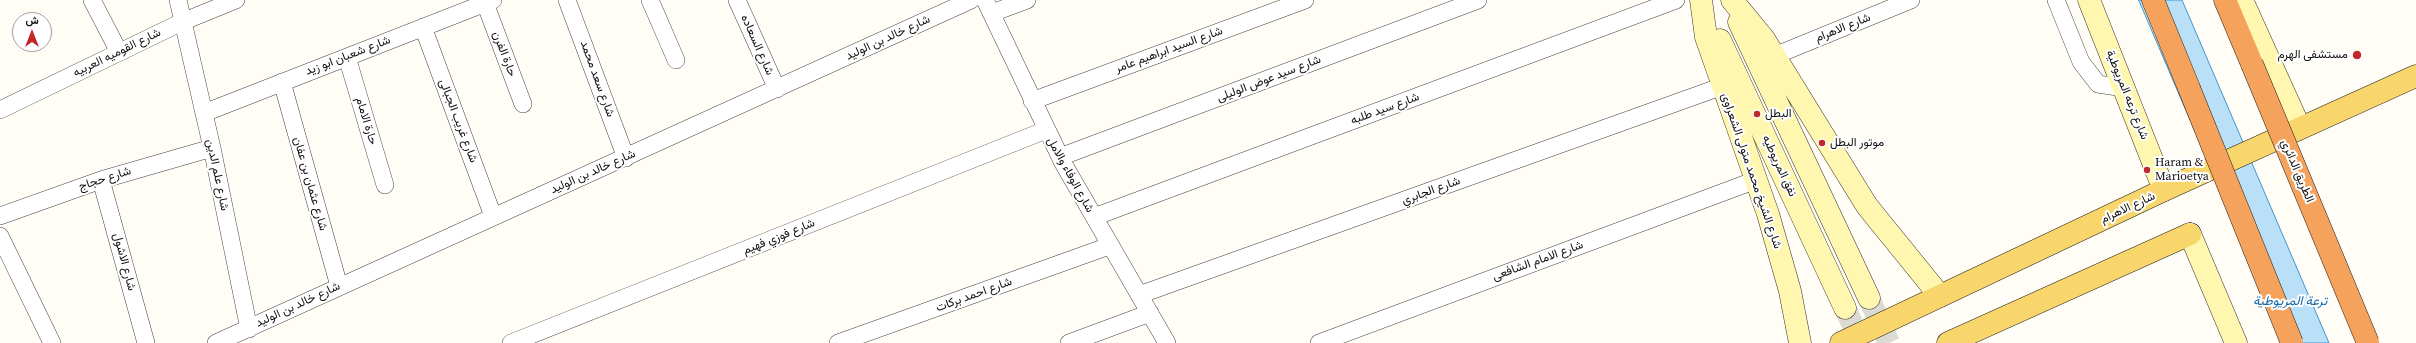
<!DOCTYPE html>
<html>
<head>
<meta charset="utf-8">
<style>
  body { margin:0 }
  #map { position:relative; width:2416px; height:343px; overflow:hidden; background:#fffdf5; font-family:"Source Serif 4",Vazirmatn,serif }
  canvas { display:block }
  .north { position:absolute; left:12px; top:12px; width:40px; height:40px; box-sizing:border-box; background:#fff; border:1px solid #a0a0a0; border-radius:50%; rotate:0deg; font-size:11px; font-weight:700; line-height:16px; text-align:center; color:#111 }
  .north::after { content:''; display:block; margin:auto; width:14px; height:18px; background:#c4262e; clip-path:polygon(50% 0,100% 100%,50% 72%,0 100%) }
</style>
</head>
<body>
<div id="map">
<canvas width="2416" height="343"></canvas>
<div class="north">ش</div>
</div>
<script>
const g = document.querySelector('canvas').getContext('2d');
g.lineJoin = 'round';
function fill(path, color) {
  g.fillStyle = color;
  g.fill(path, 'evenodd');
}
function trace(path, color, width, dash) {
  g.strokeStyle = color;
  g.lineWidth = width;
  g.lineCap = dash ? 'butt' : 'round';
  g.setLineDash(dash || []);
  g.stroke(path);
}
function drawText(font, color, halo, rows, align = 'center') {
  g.font = font + ' "Source Serif 4",Vazirmatn,serif';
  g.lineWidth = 4;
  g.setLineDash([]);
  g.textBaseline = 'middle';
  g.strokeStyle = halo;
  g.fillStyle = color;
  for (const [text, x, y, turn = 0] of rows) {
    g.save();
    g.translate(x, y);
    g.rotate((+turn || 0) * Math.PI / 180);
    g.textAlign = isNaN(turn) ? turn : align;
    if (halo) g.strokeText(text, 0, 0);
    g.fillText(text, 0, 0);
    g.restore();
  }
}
const water = new Path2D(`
  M2139,0H2182L2329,343H2286Z`);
fill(water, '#b9e0f7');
trace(water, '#3f96cf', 1);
trace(new Path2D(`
  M1869,298L1889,343
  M1845,308L1861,343`), '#dbdad3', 22, [22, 11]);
const minor = new Path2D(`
  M92,0L119,52
  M178,0L212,148L249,329
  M567,0L626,158
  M650,0L676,60
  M737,0L777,89
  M985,0L1063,163L1167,343
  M2056,0L2081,62L2098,84L2124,88
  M485,3L523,104
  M992,13L1027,0
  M423,27L493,216
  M1774,56L1911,0
  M347,57L385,185
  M282,82L339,286
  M1032,101L1305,0
  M0,110L182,22L236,0
  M204,113L493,0
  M1060,157L1478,0
  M101,180L146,343
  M0,216L101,180L212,148
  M1094,217L1676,0
  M0,236L52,343
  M1139,295L1723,86
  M216,343L971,0
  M511,343L1046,130
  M838,343L1109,246
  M1069,343L1150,313
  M1319,343L1756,180`);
const secondary = new Path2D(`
  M1701,0L1706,37L1768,214L1790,291L1800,343
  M1732,0L1764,39L1867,206L1940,296
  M2089,0L2164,190
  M2242,0L2300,128
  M1739,22L1869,298
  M1720,40L1845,308
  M2190,234L2236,343`);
const primary = new Path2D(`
  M1841,343L2164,190L2416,76
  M1948,343L2190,234`);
const motorway = new Path2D(`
  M2153,0L2189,88
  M2225,0L2252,64`);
trace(minor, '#444', 18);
trace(secondary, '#333', 23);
trace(primary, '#222', 23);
trace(motorway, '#222', 23);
trace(minor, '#fff', 17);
trace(secondary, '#fff6b0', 22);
trace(primary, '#f9d66b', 22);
trace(motorway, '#f5a25d', 22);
const motorwayBridge = new Path2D(`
  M2252,64L2368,343
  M2189,88L2292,343`);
trace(motorwayBridge, '#222', 23, []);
trace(motorwayBridge, '#f5a25d', 22);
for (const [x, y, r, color] of [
  [2357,55,5,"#c4262e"],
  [1757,114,4,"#c4262e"],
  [1822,143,4,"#c4262e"],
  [2147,170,4,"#c4262e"]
]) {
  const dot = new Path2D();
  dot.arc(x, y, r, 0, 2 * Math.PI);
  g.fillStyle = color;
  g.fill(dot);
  trace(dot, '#fff', 1.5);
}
drawText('12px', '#111', '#fff', [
  ["شارع الاهرام",1843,28,-22],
  ["شارع خالد بن الوليد",888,38,-25],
  ["شارع السعاده",757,45,66],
  ["شارع السيد ابراهيم عامر",1169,50,-20],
  ["شارع القوميه العربيه",117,53,-26],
  ["حارة الفرن",504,54,69],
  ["شارع شعبان ابو زيد",348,56,-21],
  ["شارع سعد محمد",597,79,70],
  ["شارع سيد عوض الوليلى",1269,79,-21],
  ["شارع ترعه المريوطية",2127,95,68],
  ["شارع سيد طلبه",1385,109,-20],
  ["حارة الامام",366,121,73],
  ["شارع غريب الجبالى",458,121,69],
  ["نفق المريوطيه",1779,166,65],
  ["شارع الشيخ محمد متولى الشعراوى",1751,171,71],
  ["الطريق الدائري",2297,171,67],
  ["شارع خالد بن الوليد",593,172,-24],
  ["شارع علم الدين",217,175,78],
  ["شارع الوفاء والامل",1070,175,61],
  ["شارع حجاج",105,179,-18],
  ["شارع عثمان بن عفان",310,184,74],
  ["شارع الجابري",1431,191,-20],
  ["شارع الاهرام",2128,208,-25],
  ["شارع فوزي فهيم",779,237,-22],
  ["شارع الامام الشافعى",1538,261,-20],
  ["شارع الاشول",124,262,75],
  ["شارع احمد بركات",974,295,-20],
  ["شارع خالد بن الوليد",298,305,-25]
]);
drawText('12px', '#111', '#fff', [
  ["مستشفى الهرم",2348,55,"right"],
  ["البطل",1765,114],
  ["موتور البطل",1830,143],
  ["Haram &",2155,163],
  ["Marioetya",2155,177]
], 'left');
drawText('italic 13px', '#1768a6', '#fff', [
  ["ترعة المريوطية",2290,302]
]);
</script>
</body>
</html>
